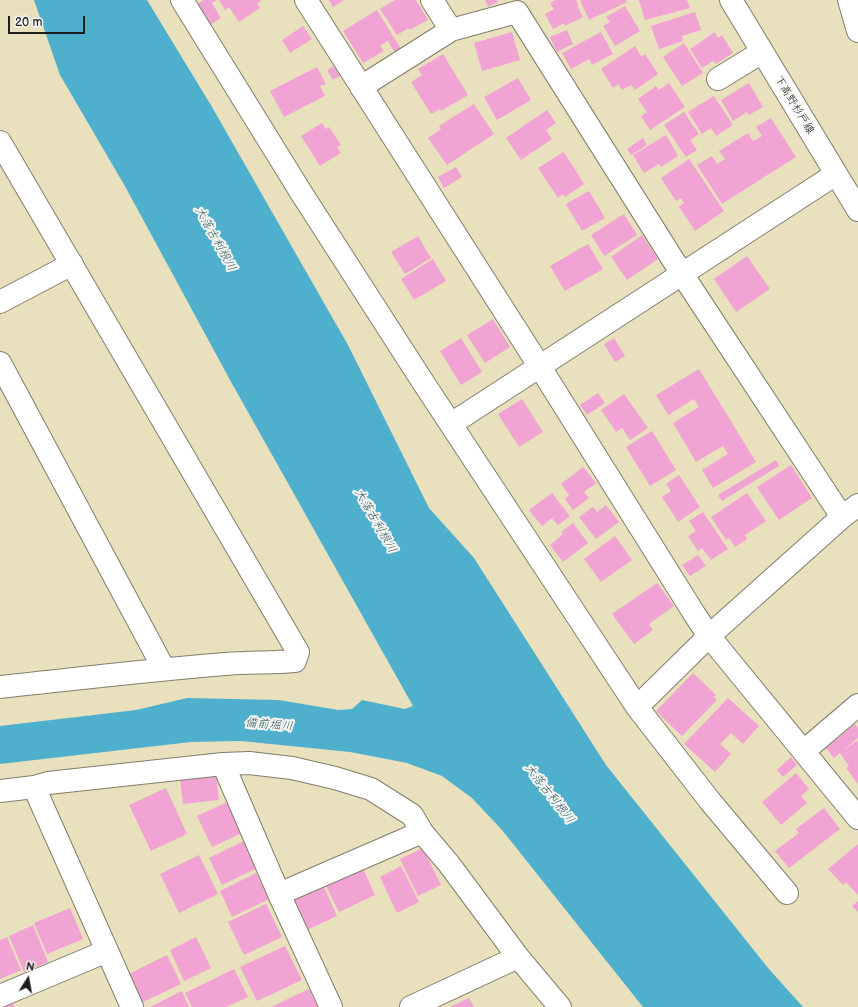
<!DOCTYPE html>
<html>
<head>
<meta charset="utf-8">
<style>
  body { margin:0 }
  #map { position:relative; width:858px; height:1007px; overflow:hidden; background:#e9e0bd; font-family:"Balsamiq Sans",sans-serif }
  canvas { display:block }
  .north { position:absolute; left:8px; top:959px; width:40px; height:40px; -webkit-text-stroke:3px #f6f6f2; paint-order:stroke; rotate:11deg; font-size:11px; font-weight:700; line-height:16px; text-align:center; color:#1c1c1c }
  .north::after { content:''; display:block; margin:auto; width:14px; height:18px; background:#1c1c1c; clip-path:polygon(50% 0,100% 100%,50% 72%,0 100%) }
  .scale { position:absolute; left:8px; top:16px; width:77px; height:18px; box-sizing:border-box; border:2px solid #1c1c1c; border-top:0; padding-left:5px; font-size:12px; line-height:14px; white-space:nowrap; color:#1c1c1c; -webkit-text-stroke:3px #f6f6f2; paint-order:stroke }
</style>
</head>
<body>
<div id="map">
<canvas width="858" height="1007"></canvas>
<div class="north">N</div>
<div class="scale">20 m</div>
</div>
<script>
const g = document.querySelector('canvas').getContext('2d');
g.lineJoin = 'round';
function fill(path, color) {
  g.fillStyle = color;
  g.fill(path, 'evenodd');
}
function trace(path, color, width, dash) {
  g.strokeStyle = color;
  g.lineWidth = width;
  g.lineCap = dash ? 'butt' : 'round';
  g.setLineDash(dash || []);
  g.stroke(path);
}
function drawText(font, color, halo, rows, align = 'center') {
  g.font = font + ' "Balsamiq Sans","Klee One",sans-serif';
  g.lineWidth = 4;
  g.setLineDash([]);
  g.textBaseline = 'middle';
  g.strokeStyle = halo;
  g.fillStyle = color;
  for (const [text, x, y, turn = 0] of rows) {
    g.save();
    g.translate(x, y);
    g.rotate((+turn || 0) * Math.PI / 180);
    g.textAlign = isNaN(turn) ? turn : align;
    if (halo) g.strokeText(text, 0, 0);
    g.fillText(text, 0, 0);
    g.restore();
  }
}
fill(new Path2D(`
  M34,0H147L212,107L348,345L429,508L474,558L606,765L768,968L803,1007H643L502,830L472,798L442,776L407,763L350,752L241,741L191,742L0,764V726L136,710L187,698L279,700L338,710L352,709L362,700L405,709L413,706L230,380L126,188L60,75Z`), '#4fb0ce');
fill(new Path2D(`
  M204,0H217L212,3L221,18L210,25L197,4Z
  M219,0H262L257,4L260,8L239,22L229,7L225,10Z
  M329,0H344L333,7Z
  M395,0H416L428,20L410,30L409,28L397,35L380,9Z
  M485,0H497L498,2L488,7Z
  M555,0H576L579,6H577L583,17L565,26L564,23L553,29L545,14L554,9L550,3Z
  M580,0H626L627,2L589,20Z
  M639,0H687L690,8L645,20Z
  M625,6L640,31L615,46L603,26L610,22L606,17Z
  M377,10L401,49L395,53L388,41L380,46L384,51L363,63L343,31Z
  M695,12L701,30L682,36L683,41L659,49L651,26Z
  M303,26L312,39L290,53L282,40Z
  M567,30L573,44L557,52L550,37Z
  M512,32L520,60L482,71L474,43Z
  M601,32L613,54L592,65L589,59L571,69L562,53Z
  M715,32L718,38L722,35L733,53L716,64L713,61L702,68L690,49Z
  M684,43L703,73L682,86L663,57Z
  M635,46L641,56L645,54L658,74L635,90L631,85L622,90L618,84L613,88L601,69Z
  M443,54L468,95L441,111L440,109L431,114L411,82L422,75L418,69Z
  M334,66L340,76L333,80L327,70Z
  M317,67L326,84L320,86L325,96L284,117L270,91Z
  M518,78L531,100L497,120L484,97Z
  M669,83L685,107L650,130L641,116L647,112L638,99L656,86L659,90Z
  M749,83L763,107L749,115L747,112L733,121L721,100Z
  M714,96L733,125L716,136L711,128L702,134L688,112Z
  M474,104L494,134L447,165L428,138L441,129L439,126Z
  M547,110L556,123L546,130L552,139L521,160L506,138Z
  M684,112L699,134L690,140L697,150L686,157L664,125Z
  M771,118L796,157L722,204L697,165L712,156L717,164L725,159L719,151L748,133L753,141L762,136L756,127Z
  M322,123L326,129L329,127L341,145L337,147L341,153L320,166L301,136Z
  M666,135L678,156L661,167L659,164L644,173L633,155Z
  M643,138L647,145L631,155L627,149Z
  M564,152L584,184L565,197L563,194L558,198L538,168Z
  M689,159L724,211L695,231L679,207L684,203L681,198L676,201L661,178Z
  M456,167L462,177L444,188L438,177Z
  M589,191L605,218L582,231L566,204Z
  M624,214L637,235L604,256L591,235Z
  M642,235L658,259L627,280L611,257Z
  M418,236L431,258L405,274L391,252Z
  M588,244L603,269L565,291L550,266Z
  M747,256L770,289L736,312L714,279Z
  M433,259L446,281L414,300L401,279Z
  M493,319L510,347L485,363L467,335Z
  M461,338L482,372L461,385L440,351Z
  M614,338L625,356L615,362L604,344Z
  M699,369L756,462L713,488L702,470L728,454L723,446L696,462L673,423L699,407L694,399L668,415L656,395Z
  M598,393L605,403L587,415L580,405Z
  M624,394L648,428L630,440L622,428L616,432L601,410Z
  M522,399L543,432L519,447L498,414Z
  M652,431L676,470L650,486L626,447Z
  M776,460L779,466L722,501L718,495Z
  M791,465L812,498L779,520L757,487Z
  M583,467L596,483L584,492L589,498L573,510L565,499L569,495L561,484Z
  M679,475L700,507L678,522L662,497L671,491L666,484Z
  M552,493L570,516L558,525L552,518L542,526L529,510Z
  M747,493L766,521L745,535L747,539L735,547L729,538L726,540L711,517Z
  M606,505L619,522L596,539L579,517L593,507L597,512Z
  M703,512L728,549L711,560L702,548L698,551L688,536L696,531L689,521Z
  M573,523L588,543L563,562L550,545L563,534L561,532Z
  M615,536L632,560L601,582L584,559Z
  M698,555L706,566L690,576L682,565Z
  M657,583L674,606L649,624L653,630L634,644L612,614Z
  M693,673L716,695L714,697L717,700L682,736L656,711Z
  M728,698L759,726L743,744L731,733L720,744L731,754L715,772L684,744Z
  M855,724L858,728V738L842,751L857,741L858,742V784L846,768L849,766L840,753L834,758L826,748Z
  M791,757L797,765L783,777L777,770Z
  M216,773L219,800L183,804L180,778Z
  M796,773L809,789L801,796L807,803L781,825L762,802Z
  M166,788L187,834L151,851L129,805Z
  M227,802L242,833L212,847L197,816Z
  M824,808L840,829L789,868L775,851L799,833L796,829Z
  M244,841L257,868L222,885L209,858Z
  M858,844V895L846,882L843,885L828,869Z
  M423,848L441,885L418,896L400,859Z
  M199,855L218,894L179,913L160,874Z
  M361,864L375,895L339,912L324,882Z
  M401,866L419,902L397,913L380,877Z
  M256,873L269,899L232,917L220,891Z
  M322,883L337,916L307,930L292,898Z
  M858,901V912L852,906Z
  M266,904L282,937L244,955L228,922Z
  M70,908L83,939L47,954L34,923Z
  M33,925L48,962L24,972L9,936Z
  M7,937L21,970L0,979V940Z
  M196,937L211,968L184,981L170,950Z
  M285,946L302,980L257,1001L240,967Z
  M167,955L181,984L141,1003L127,975Z
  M234,969L248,997L226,1007H192L185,993Z
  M309,989L318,1007H271Z
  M182,991L189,1007H150Z
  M469,998L474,1007H450Z
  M12,1001L14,1007H0V1005Z`), '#f1a4d3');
const minor = new Path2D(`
  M182,0L302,194L421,379L637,707L710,801L787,893
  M306,0L540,367L695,615L709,636L858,818
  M432,0L451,30
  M849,0L858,31
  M718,79L762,52
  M361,87L451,30L517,12L682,274L842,517
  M0,142L298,652L295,661C271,663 248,662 225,664C150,670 75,679 0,687
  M0,302L72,264
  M0,363L164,669
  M451,424L836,174
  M637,707L709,636L842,517L858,505
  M804,751L858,705
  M223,764L279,894L331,1007
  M34,787L132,1007
  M0,791L34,787L48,783L223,764L249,763L292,768L335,778L371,789L412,815L422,832L449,864L518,957L560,1007
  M279,894L422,832
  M0,996L107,951
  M411,1007L518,957`);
const major = new Path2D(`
  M731,0L858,210`);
trace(minor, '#827e6c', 24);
trace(major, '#827e6c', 24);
trace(minor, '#fff', 22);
trace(major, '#fff', 22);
drawText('11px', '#1c1c1c', '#f6f6f2', [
  ["下高野杉戸線",794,105,59]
]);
drawText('italic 12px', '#305763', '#f6f6f2', [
  ["大落古利根川",215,239,61],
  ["大落古利根川",375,521,60],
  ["備前堀川",269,725,5],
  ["大落古利根川",549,794,52]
]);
</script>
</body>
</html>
